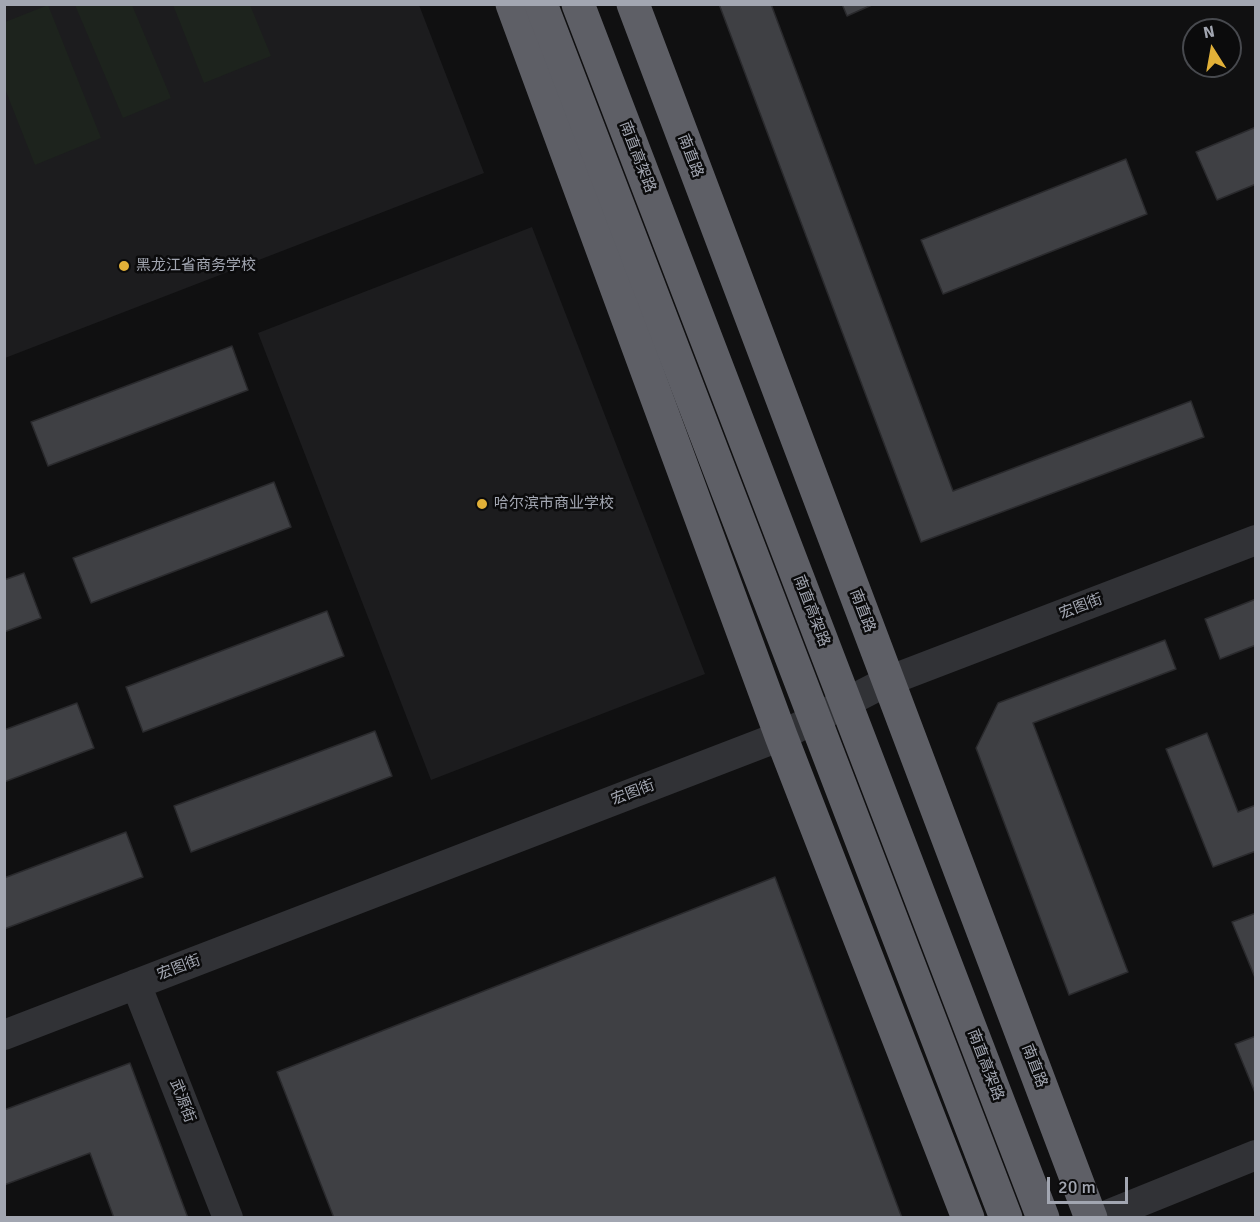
<!DOCTYPE html>
<html>
<head>
<meta charset="utf-8">
<style>
  body { margin:0 }
  #map { position:relative; width:1260px; height:1222px; overflow:hidden; background:#101011; font-family:Signika,sans-serif }
  canvas { display:block }
  .frame { position:absolute; inset:0; border:6px solid #a2a6b1; pointer-events:none }
  .north { position:absolute; left:1182px; top:18px; width:60px; height:60px; box-sizing:border-box; background:#0b0b0c; border:2px solid #47494e; border-radius:50%; rotate:349deg; font-size:16px; font-weight:700; line-height:24px; text-align:center; color:#a2a6b1 }
  .north::after { content:''; display:block; margin:auto; width:21px; height:27px; background:#e1b038; clip-path:polygon(50% 0,100% 100%,50% 72%,0 100%) }
  .scale { position:absolute; left:1047px; top:1177px; width:81px; height:27px; box-sizing:border-box; border:3px solid #a2a6b1; border-top:0; padding-left:8px; font-size:18px; line-height:21px; white-space:nowrap; color:#a2a6b1; -webkit-text-stroke:4px #0b0b0c; paint-order:stroke }
</style>
</head>
<body>
<div id="map">
<canvas width="1260" height="1222"></canvas>
<div class="frame"></div>
<div class="north">N</div>
<div class="scale">20 m</div>
</div>
<script>
const g = document.querySelector('canvas').getContext('2d');
g.lineJoin = 'round';
function fill(path, color) {
  g.fillStyle = color;
  g.fill(path, 'evenodd');
}
function trace(path, color, width, dash) {
  g.strokeStyle = color;
  g.lineWidth = width;
  g.lineCap = dash ? 'butt' : 'round';
  g.setLineDash(dash || []);
  g.stroke(path);
}
function drawText(font, color, halo, rows, align = 'center') {
  g.font = font + ' Signika,"Noto Sans SC",sans-serif';
  g.lineWidth = 5;
  g.setLineDash([]);
  g.textBaseline = 'middle';
  g.strokeStyle = halo;
  g.fillStyle = color;
  for (const [text, x, y, turn = 0] of rows) {
    g.save();
    g.translate(x, y);
    g.rotate((+turn || 0) * Math.PI / 180);
    g.textAlign = isNaN(turn) ? turn : align;
    if (halo) g.strokeText(text, 0, 0);
    g.fillText(text, 0, 0);
    g.restore();
  }
}
fill(new Path2D(`
  M5,5H419L484,173L5,358Z
  M532,227L705,674L431,780L258,333Z`), '#1c1c1e');
fill(new Path2D(`
  M48,5L101,138L35,165L5,89V22Z
  M75,5H132L171,98L123,118Z
  M173,5H250L271,56L204,83Z`), '#1d231d');
const building = new Path2D(`
  M719,4H771L953,491L1191,401L1204,437L921,542Z
  M842,4H874L847,16Z
  M1256,127V184L1217,200L1196,152Z
  M1126,159L1147,214L943,294L921,240Z
  M232,346L248,390L48,466L31,422Z
  M274,482L291,527L91,603L73,558Z
  M24,573L41,618L4,632V580Z
  M1256,599V645L1220,659L1205,619Z
  M327,611L344,656L143,732L126,687Z
  M1165,640L1176,669L1033,723L1128,972L1069,995L976,748L998,703Z
  M77,703L94,748L4,782V730Z
  M375,731L392,776L191,852L174,806Z
  M1207,733L1238,812L1256,805V851L1213,867L1166,749Z
  M126,832L143,877L4,929V878Z
  M775,877L902,1218H334L277,1072Z
  M1256,913V980L1232,922Z
  M1256,1036V1095L1235,1044Z
  M130,1063L188,1218H114L90,1153L4,1185V1110Z`);
fill(building, '#3f4044');
trace(building, '#2a2a2d', 1.5);
trace(new Path2D(`
  M136,984L228,1218
  M4,1035L781,736L888,681L1256,540
  M1100,1218L1256,1155`), '#313236', 30);
trace(new Path2D(`
  M512,4L781,736L968,1218
  M633,4L1091,1218`), '#5e5f66', 33);
trace(new Path2D(`
  M541,4L1006,1218
  M578,4L1043,1218`), '#5e5f66', 33);
for (const [x, y, r, color] of [
  [124,266,6,"#e1b038"],
  [482,504,6,"#e1b038"]
]) {
  const dot = new Path2D();
  dot.arc(x, y, r, 0, 2 * Math.PI);
  g.fillStyle = color;
  g.fill(dot);
  trace(dot, '#0b0b0c', 2);
}
drawText('15px', '#a2a6b1', '#0b0b0c', [
  ["南直路",690,156,69],
  ["南直高架路",637,157,69],
  ["宏图街",1081,607,-21],
  ["南直高架路",811,611,69],
  ["南直路",862,611,69],
  ["宏图街",633,793,-21],
  ["宏图街",179,968,-21],
  ["南直高架路",985,1065,69],
  ["南直路",1034,1066,69],
  ["武源街",182,1101,69]
]);
drawText('15px', '#a2a6b1', '#0b0b0c', [
  ["黑龙江省商务学校",136,266],
  ["哈尔滨市商业学校",494,504]
], 'left');
</script>
</body>
</html>
